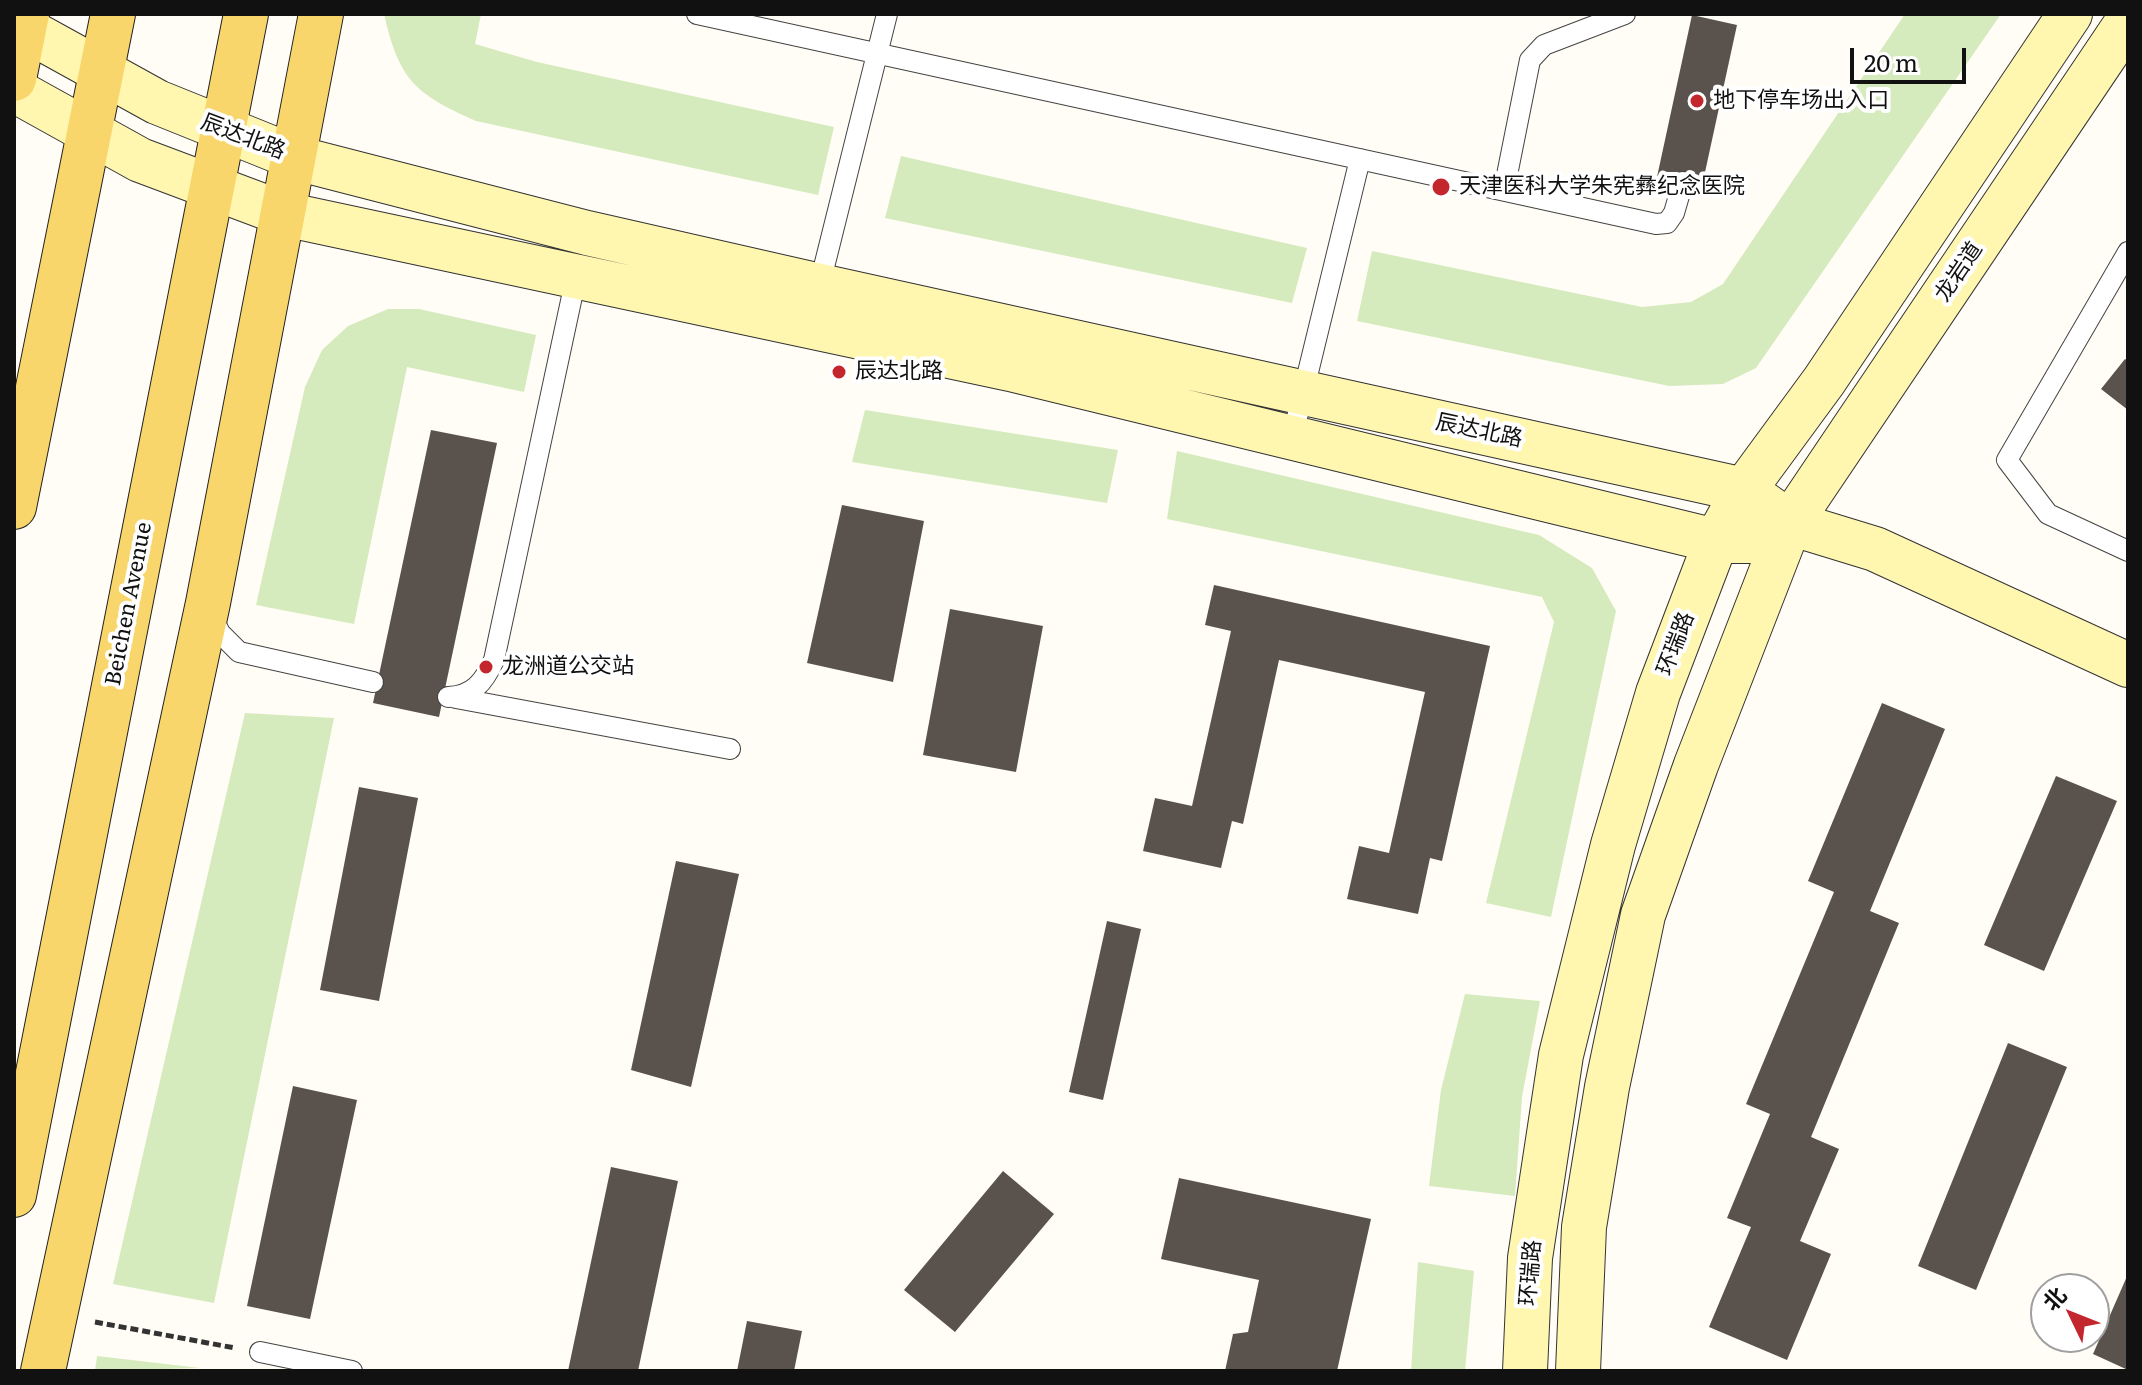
<!DOCTYPE html>
<html>
<head>
<meta charset="utf-8">
<style>
  body { margin:0 }
  #map { position:relative; width:2142px; height:1385px; overflow:hidden; background:#fffdf5; font-family:Literata,"Noto Sans SC",serif }
  canvas { display:block }
  .frame { position:absolute; inset:0; border:16px solid #111; pointer-events:none }
  .north { position:absolute; left:2030px; top:1273px; width:80px; height:80px; box-sizing:border-box; background:#fff; border:2px solid #a0a0a0; border-radius:50%; rotate:313deg; font-size:22px; font-weight:700; line-height:32px; text-align:center; color:#111 }
  .north::after { content:''; display:block; margin:auto; width:28px; height:36px; background:#c4262e; clip-path:polygon(50% 0,100% 100%,50% 72%,0 100%) }
  .scale { position:absolute; left:1850px; top:48px; width:116px; height:36px; box-sizing:border-box; border:4px solid #111; border-top:0; padding-left:10px; font-size:24px; line-height:28px; white-space:nowrap; color:#111; -webkit-text-stroke:6px #fff; paint-order:stroke }
</style>
</head>
<body>
<div id="map">
<canvas width="2142" height="1385"></canvas>
<div class="frame"></div>
<div class="north">北</div>
<div class="scale">20 m</div>
</div>
<script>
const g = document.querySelector('canvas').getContext('2d');
g.lineJoin = 'round';
function fill(path, color) {
  g.fillStyle = color;
  g.fill(path, 'evenodd');
}
function trace(path, color, width, dash) {
  g.strokeStyle = color;
  g.lineWidth = width;
  g.lineCap = dash ? 'butt' : 'round';
  g.setLineDash(dash || []);
  g.stroke(path);
}
function drawText(font, color, halo, rows, align = 'center') {
  g.font = font + ' Literata,"Noto Sans SC",serif';
  g.lineWidth = 8;
  g.setLineDash([]);
  g.textBaseline = 'middle';
  g.strokeStyle = halo;
  g.fillStyle = color;
  for (const [text, x, y, turn = 0] of rows) {
    g.save();
    g.translate(x, y);
    g.rotate((+turn || 0) * Math.PI / 180);
    g.textAlign = isNaN(turn) ? turn : align;
    if (halo) g.strokeText(text, 0, 0);
    g.fillText(text, 0, 0);
    g.restore();
  }
}
fill(new Path2D(`
  M384,14H481L475,44L537,62L834,127L818,195L476,121C415,94 399,80 384,14Z
  M1905,14H2001L1756,368L1723,384L1669,386L1357,321L1372,251L1642,307L1691,302L1723,284Z
  M901,156L1307,248L1292,303L885,218Z
  M388,309H419L536,335L524,392L407,367L354,624L256,605L305,387L322,350L348,326Z
  M865,410L1118,450L1107,503L852,462Z
  M1177,451L1539,535L1592,568L1616,611L1551,917L1486,903L1554,622L1542,597L1167,519Z
  M245,713L334,718L214,1303L113,1284Z
  M1465,994L1540,1001L1522,1097L1515,1196L1429,1186L1441,1090Z
  M1418,1262L1474,1271L1465,1371H1411Z
  M97,1356L200,1368L95,1371Z`), '#d5ebbd');
fill(new Path2D(`
  M1692,15L1737,25L1702,186L1657,177Z
  M2125,359L2128,361V410L2101,389Z
  M431,430L497,443L439,717L373,703Z
  M842,505L924,521L893,682L807,663Z
  M1214,585L1490,646L1442,861L1430,858L1418,914L1347,899L1359,846L1389,853L1425,692L1279,660L1243,824L1232,821L1221,868L1143,851L1155,798L1192,806L1231,631L1205,625Z
  M950,609L1043,626L1016,772L923,755Z
  M1882,703L1945,729L1870,911L1899,923L1811,1137L1839,1149L1800,1241L1831,1254L1787,1360L1709,1327L1751,1227L1727,1218L1770,1114L1746,1104L1834,892L1808,881Z
  M2056,776L2117,801L2044,971L1984,945Z
  M359,787L418,798L379,1001L320,990Z
  M676,861L739,874L691,1087L631,1070Z
  M1107,921L1141,929L1103,1100L1069,1092Z
  M2008,1043L2067,1067L1976,1290L1918,1266Z
  M293,1086L357,1100L310,1319L247,1306Z
  M611,1167L678,1181L638,1371H568Z
  M1003,1171L1054,1214L955,1332L904,1290Z
  M1179,1178L1371,1219L1337,1371H1225L1233,1334L1248,1332L1259,1280L1161,1259Z
  M2128,1274V1370L2093,1354Z
  M747,1321L802,1331L794,1371H737Z`), '#5a524d');
const lane = new Path2D(`
  M697,14L1656,224L1667,223L1674,213L1683,182
  M1504,190L1530,60L1544,45L1625,14
  M2128,252L2007,460L2048,514L2128,551
  M818,291L887,14
  M1292,438L1360,159
  M211,615L220,633L239,652L373,682
  M448,697C473,696 484,682 494,660L577,273
  M456,698L730,749
  M260,1352L352,1371`);
const secondary = new Path2D(`
  M14,23L157,102L296,158L587,233L820,286L1744,490L1790,523L1875,549L2128,665
  M14,90L140,160L284,214L1010,369L1716,541H1755L1790,523
  M1525,1371L1530,1258L1561,1055L1613,845L1658,693L1716,541L1744,490L1824,381L2070,14
  M1578,1371L1584,1227L1607,1087L1643,915L1696,765L1790,523L2128,21`);
const primary = new Path2D(`
  M14,79L27,14
  M14,507L113,14
  M14,1195L246,14
  M43,1371L208,603L321,14`);
trace(lane, '#444', 22);
trace(secondary, '#333', 46);
trace(primary, '#222', 46);
trace(new Path2D(`
  M95,1322L235,1348`), '#333', 5, [8, 4]);
trace(lane, '#fff', 20);
trace(secondary, '#fff6b0', 44);
trace(primary, '#f9d66b', 44);
for (const [x, y, r, color] of [
  [1697,101,8,"#c4262e"],
  [1441,187,10,"#c4262e"],
  [839,372,8,"#c4262e"],
  [486,667,8,"#c4262e"]
]) {
  const dot = new Path2D();
  dot.arc(x, y, r, 0, 2 * Math.PI);
  g.fillStyle = color;
  g.fill(dot);
  trace(dot, '#fff', 3);
}
drawText('22px', '#111', '#fff', [
  ["地下停车场出入口",1713,101],
  ["天津医科大学朱宪彝纪念医院",1459,187],
  ["辰达北路",855,372],
  ["龙洲道公交站",502,667]
], 'left');
drawText('22px', '#111', '#fff', [
  ["辰达北路",243,137,21],
  ["龙岩道",1959,272,-56],
  ["辰达北路",1479,431,12],
  ["Beichen Avenue",129,604,-79],
  ["环瑞路",1676,644,-69],
  ["环瑞路",1531,1273,-85]
]);
</script>
</body>
</html>
